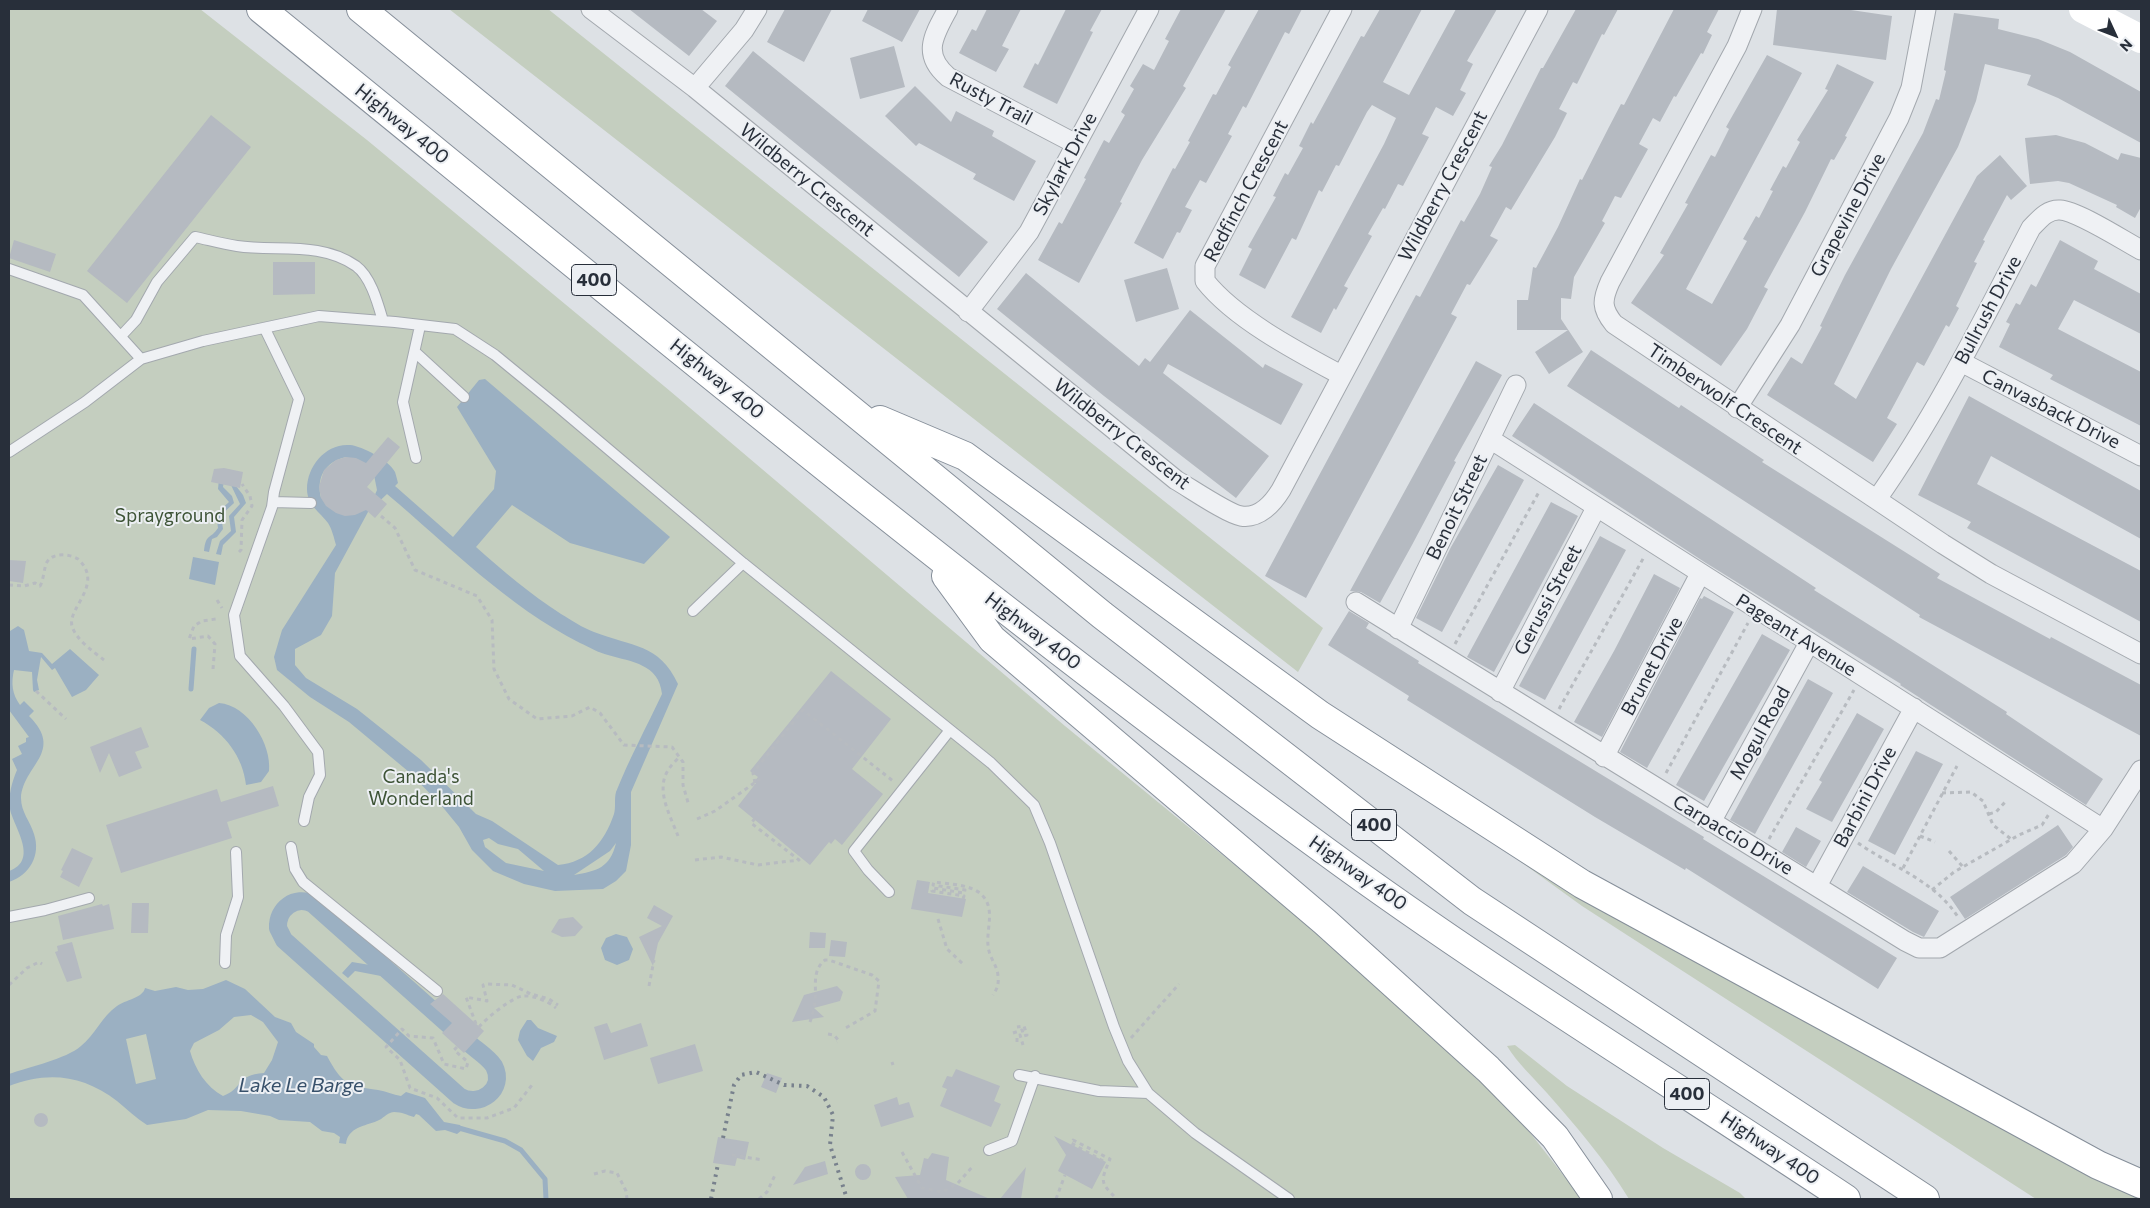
<!DOCTYPE html>
<html>
<head>
<meta charset="utf-8">
<style>
  body { margin:0 }
  #map { position:relative; width:2150px; height:1208px; overflow:hidden; background:#dde1e5; font-family:Commissioner,sans-serif }
  canvas { display:block }
  .frame { position:absolute; inset:0; border:10px solid #282f3a; pointer-events:none }
  .north { position:absolute; left:2090px; top:10px; width:50px; height:50px; -webkit-text-stroke:4px #eceff3; paint-order:stroke; rotate:133deg; font-size:14px; font-weight:700; line-height:20px; text-align:center; color:#282f3a }
  .north::after { content:''; display:block; margin:auto; width:18px; height:22px; background:#282f3a; clip-path:polygon(50% 0,100% 100%,50% 72%,0 100%) }
</style>
</head>
<body>
<div id="map">
<canvas width="2150" height="1208"></canvas>
<div class="frame"></div>
<div class="north">N</div>
</div>
<script>
const g = document.querySelector('canvas').getContext('2d');
g.lineJoin = 'round';
function fill(path, color) {
  g.fillStyle = color;
  g.fill(path, 'evenodd');
}
function trace(path, color, width, dash) {
  g.strokeStyle = color;
  g.lineWidth = width;
  g.lineCap = dash ? 'butt' : 'round';
  g.setLineDash(dash || []);
  g.stroke(path);
}
function drawText(font, color, halo, rows, align = 'center') {
  g.font = font + ' Commissioner,sans-serif';
  g.lineWidth = 4;
  g.setLineDash([]);
  g.textBaseline = 'middle';
  g.strokeStyle = halo;
  g.fillStyle = color;
  for (const [text, x, y, turn = 0] of rows) {
    g.save();
    g.translate(x, y);
    g.rotate((+turn || 0) * Math.PI / 180);
    g.textAlign = isNaN(turn) ? turn : align;
    if (halo) g.strokeText(text, 0, 0);
    g.fillText(text, 0, 0);
    g.restore();
  }
}
fill(new Path2D(`
  M9,9H200L367,140L670,391L1065,726L1362,969L1502,1097L1582,1199H9Z
  M449,9H548L1323,628L1298,672Z
  M1438,802L2141,1196V1199H2036L1582,906Z
  M1515,1045L1567,1086L1663,1148L1740,1193L1746,1199H1629C1606,1161 1576,1126 1547,1093C1533,1077 1518,1064 1507,1046Z`), '#c4cebf');
fill(new Path2D(`
  M485,379L670,537L644,564L570,543L512,505L476,547C503,571 530,594 561,614C571,620 583,628 594,632C632,647 659,643 678,684L631,792V845L626,871L616,881L603,889L555,891L524,884L493,871L472,850L459,827L441,805L409,772L349,722L310,697L277,670L274,657L282,630L336,545C334,538 332,529 328,523C320,512 307,505 307,489C307,466 326,443 350,445C362,446 390,461 395,472C396,475 397,479 398,483L395,486L453,537L494,489L496,471L457,407L479,380ZM346,457L374,475L377,490L371,504L321,498C316,477 325,462 346,457ZM387,494C449,546 507,606 580,643C589,647 599,653 608,655C632,662 659,664 662,694C647,726 629,759 616,792C614,799 616,807 614,814C604,843 588,862 558,865L492,821L476,814L421,760L357,709L306,678L295,665V649L321,635L332,616L335,573L368,512ZM489,838L498,844L518,849L544,871L506,863L485,847L483,840ZM616,843C610,868 597,871 574,875L610,851Z
  M219,479L224,480L223,487L232,496L234,503L221,515L223,529L217,537L212,539L209,552L204,551C206,533 210,540 218,528L216,514L229,502L218,489Z
  M231,485L236,486L243,495L246,503L234,517L236,532L223,545L221,555L216,554L220,541L231,531L229,516L240,504Z
  M193,557L219,562L215,585L189,579Z
  M18,626L24,630L29,651L42,653L52,664L70,649L99,675L86,690L72,697L55,668L52,670L41,657L37,680L39,690L34,692L33,690L32,672L14,670C11,683 12,694 20,705L24,701L34,711L29,716C65,752 23,765 21,798C21,812 30,821 34,834C41,855 30,875 9,882V871C40,860 13,826 10,809C8,795 12,782 17,770L12,759L22,754L18,746L26,742V738L29,737L9,710V630L10,631Z
  M219,703C248,705 272,745 269,771L261,782L246,785C243,757 225,733 200,720L209,708Z
  M616,934L627,937L633,949L629,960L617,965L605,960L601,948L606,938Z
  M371,950L393,970L385,979L381,976L355,971L348,978L342,973L352,962L370,965L364,958Z
  M226,980L245,989L275,1017L291,1023L296,1032L314,1044V1047L321,1055L327,1056C342,1084 348,1086 378,1090C386,1091 393,1095 401,1096L406,1092L425,1098L444,1122L460,1125L462,1130L457,1134L445,1130L436,1131L419,1115L416,1114L414,1117C407,1115 402,1112 394,1112C386,1113 383,1119 377,1121C365,1126 348,1127 346,1144L339,1143L340,1137L334,1133L322,1131L310,1122L279,1120L270,1116L241,1111L208,1110L186,1119L147,1125C136,1118 127,1109 117,1101C83,1075 48,1071 9,1086V1074C29,1067 66,1059 81,1046C95,1035 102,1016 117,1006C125,1000 143,998 145,988L155,991L176,987L188,990L203,989ZM251,1015L263,1022L278,1042L272,1060L264,1073C235,1075 243,1089 223,1096C206,1087 195,1069 190,1051L194,1043L219,1030L234,1017ZM146,1034L156,1079L136,1084L126,1039Z
  M413,989L451,1023L447,1027L409,994Z
  M527,1020H531L538,1028L557,1036L554,1042L541,1048L533,1061L527,1056L518,1040L520,1031Z`), '#9bb0c2');
trace(new Path2D(`
  M191,689L194,649
  M459,1128L505,1141L521,1150L545,1179L546,1199`), '#9bb0c2', 5);
trace(new Path2D(`
  M449,1025L313,904C295,895 277,909 278,928L284,940L459,1096C479,1109 506,1089 494,1066C489,1058 478,1051 471,1045`), '#9bb0c2', 18);
fill(new Path2D(`
  M629,9H701L717,21L689,56Z
  M785,9H832L804,62L767,42Z
  M868,9H920L902,42L862,21Z
  M987,9H1021L1002,46L1009,49L996,72L959,53L972,29L976,31Z
  M1066,9H1102L1090,31L1093,32L1057,104L1023,87L1035,63L1038,65Z
  M1181,9H1226L1183,86L1186,88L1142,160L1120,202L1122,203L1079,283L1038,260L1059,222L1062,224L1086,179L1084,178L1104,140L1109,143L1125,115L1121,112L1134,89L1130,86L1143,64L1154,70L1169,41L1165,39Z
  M1259,9H1302L1289,34L1285,32L1246,108L1243,106L1228,134L1232,136L1206,183L1200,180L1185,207L1192,210L1180,233L1177,232L1163,259L1134,243L1173,168L1175,169L1190,142L1188,141L1213,94L1216,95L1231,67L1228,65Z
  M1380,9H1422L1383,82L1409,95L1456,9H1497L1467,61L1473,64L1460,90L1466,93L1453,116L1436,107L1422,134L1429,137L1403,186L1398,184L1385,209L1383,208L1368,234L1372,236L1344,286L1348,288L1336,310L1334,308L1321,333L1291,317L1384,144L1396,118L1372,105L1367,112L1339,166L1336,165L1322,192L1319,190L1296,240L1292,238L1265,289L1239,275L1252,249L1248,247L1276,197L1273,196L1285,173L1288,175L1303,148L1299,146L1311,122L1313,124L1361,36L1364,37Z
  M1576,9H1618L1604,35L1602,34L1577,84L1573,82L1559,109L1567,113L1555,137L1511,210L1506,207L1490,236L1498,240L1470,285L1467,284L1451,314L1457,317L1306,598L1265,576L1416,295L1420,297L1461,220L1464,222L1480,194L1492,167L1489,166L1502,145L1541,68H1543Z
  M1674,9H1719L1707,32L1712,35L1703,54L1701,53L1676,97L1674,96L1660,122L1653,118L1639,144L1648,149L1621,198L1615,196L1602,221L1605,223L1574,277L1571,299L1561,298V319L1583,352L1549,374L1535,352L1568,330H1517V300H1528L1533,267L1536,268L1558,227L1580,179L1582,180L1609,127L1621,104L1624,105Z
  M1777,9H1844L1892,16L1886,60L1773,45Z
  M1954,13L1999,19L1998,29L2038,39L2070,52L2141,92V143L2058,98L2027,85L2031,75L1985,64L1976,101L1958,147L1891,269L1834,384L1856,399L1977,176L2000,155L2027,186L2011,200L2007,195L1983,240L1985,241L1974,262L1977,263L1956,306L1959,308L1949,327L1946,325L1924,366L1917,362L1887,418L1897,424L1873,462L1767,395L1791,357L1802,364L1822,327L1820,326L1845,275L1923,133L1936,99L1939,100L1946,71L1944,70Z
  M894,46L905,87L860,99L850,58Z
  M753,51L988,242L959,277L725,86Z
  M1767,55L1802,73L1686,289L1712,304L1747,241L1743,239L1756,216L1759,218L1773,191L1770,190L1783,166L1786,168L1800,142L1797,140L1828,90L1825,89L1837,64L1874,82L1845,136L1847,137L1834,160L1831,159L1805,212L1764,287L1768,289L1747,329L1721,366L1631,303L1664,255L1660,253L1688,204L1685,203L1711,155L1715,157L1729,129L1726,127Z
  M915,86L951,122L956,111L994,131L992,136L1036,161L1014,201L973,179L976,174L919,143L916,146L885,116Z
  M211,115L251,147L127,303L87,271Z
  M2056,135L2085,143L2118,160L2121,153L2141,158V207L2135,218L2116,207L2117,205L2069,183L2058,181L2030,184L2025,138Z
  M14,240L56,254L50,272L9,258Z
  M2060,240L2098,261L2094,269L2141,294V334L2074,300L2058,329L2141,372V426L2050,379L2053,375L1999,347L2010,324L2006,322L2016,303L2020,305L2031,284L2036,287Z
  M273,262H315V294L273,295Z
  M1167,268L1179,309L1136,322L1124,280Z
  M1026,273L1139,366L1145,358L1150,362L1190,310L1263,368L1265,364L1303,384L1281,425L1168,364L1163,373L1269,456L1236,498L1104,396L997,309Z
  M1591,350L1679,408L1681,405L1764,460L1762,462L1940,574L1937,578L2050,639L2051,637L2141,685V736L1919,617L1920,615L1567,386Z
  M1476,361L1502,375L1454,461L1456,462L1412,545L1380,603L1361,592L1350,591Z
  M1969,396L2141,491V539L1991,456L1977,484L2141,571V622L1967,528L1971,522L1918,495Z
  M1534,403L1816,588L1814,590L2007,712L2006,714L2103,779L2086,805L1900,685L1901,684L1706,563L1512,436Z
  M388,437L400,447L367,487L387,504L375,518L366,510L355,515L345,516L336,513L326,506L321,498L319,487L324,470L336,460L346,457L356,458L366,463Z
  M1498,465L1524,480L1442,632L1416,618L1451,547Z
  M224,468L243,472L240,488L211,482L214,469Z
  M1551,502L1578,516L1494,672L1467,657Z
  M1600,536L1626,550L1545,700L1519,686Z
  M9,560L26,561L23,583L9,581Z
  M1654,574L1680,588L1602,737L1574,722L1614,651Z
  M1704,596L1734,612L1647,768L1620,752L1700,598L1702,599Z
  M1349,611L1369,623L1366,628L1419,661L1418,663L1704,837L1703,839L1897,958L1878,989L1686,868L1685,870L1595,817L1407,700L1409,696L1328,645Z
  M1762,634L1790,650L1704,801L1676,785Z
  M831,671L891,719L852,769L883,794L842,845L835,839L831,844L829,842L810,865L738,806L756,783L754,782L758,777L750,771Z
  M1808,679L1833,693L1755,834L1730,820Z
  M1857,713L1884,729L1832,822L1806,809L1822,782L1819,780Z
  M141,727L149,747L135,752L142,768L119,777L109,753L100,773L90,747Z
  M1916,751L1943,764L1895,855L1868,841Z
  M273,786L279,806L227,822L232,838L121,873L106,825L217,789L221,802Z
  M2058,825L2073,847L2066,855L1965,919L1950,897Z
  M1796,827L1821,841L1806,867L1782,852Z
  M72,848L93,858L79,887L60,877L63,871L61,870Z
  M1863,866L1939,911L1924,937L1913,932L1847,892Z
  M917,880L930,882L928,893L966,899L962,917L911,909Z
  M132,903H149L148,933H131Z
  M102,904L103,906L109,904L114,929L63,940L58,916Z
  M654,905L673,916L658,943L653,966L639,937L662,926L647,918Z
  M573,917L583,927L575,936L562,937L551,932L559,919Z
  M810,932L826,933L825,948H809Z
  M831,940L847,942L845,957L829,956Z
  M72,942L82,978L67,982L55,952L58,951L57,946Z
  M837,986L843,992L840,1001L814,1008L824,1017L792,1022L804,995Z
  M443,994L484,1031L464,1053L442,1033L452,1023L430,1004Z
  M607,1023L611,1033L641,1023L648,1046L604,1060L594,1027Z
  M695,1044L703,1071L658,1084L650,1058Z
  M956,1069L1000,1086L994,1101L1001,1104L991,1127L940,1106L947,1089L942,1087L947,1076L952,1077Z
  M767,1073L782,1078L776,1093L761,1087Z
  M897,1097L899,1105L909,1102L914,1117L881,1127L874,1105Z
  M34 1120a7 7 0 1 1 14 0a7 7 0 1 1-14 0Z
  M1054,1136L1106,1162L1092,1189L1058,1171L1066,1155Z
  M718,1137L749,1142L745,1160L737,1158L735,1166L713,1163Z
  M932,1153L949,1157L946,1180L990,1199H908L895,1177L920,1175L924,1158L928,1159Z
  M825,1161L828,1174L793,1185L805,1167Z
  M855 1172a8 8 0 1 1 16 0a8 8 0 1 1-16 0Z
  M1026,1167L1021,1199H1000Z`), '#b5bac1');
const lane = new Path2D(`
  M9,269L83,295L141,359
  M265,329L299,399L274,492L272,507L234,615L240,656L284,706L318,752L320,775L309,797L304,821
  M121,336L136,320L157,282L195,237C209,240 223,244 237,246C276,252 320,241 356,266C371,277 378,304 383,321
  M415,352L464,397
  M9,452L85,402L141,359L203,341L319,316L395,322L455,329L495,355L556,405L743,563L991,763L1034,805L1050,843L1114,1027L1128,1061L1148,1093L1195,1133L1289,1199
  M416,458L403,402L420,326
  M273,502L311,503
  M693,611L743,563
  M291,847L295,869L303,882L437,991
  M889,892L868,870L854,851L950,730
  M9,917L45,910L89,898
  M225,963L226,935L238,897L236,852
  M1019,1075L1099,1091L1148,1093
  M989,1150L1012,1141L1035,1076`);
const street = new Path2D(`
  M591,9L695,88L1176,480C1190,488 1228,514 1241,516C1259,519 1273,503 1281,490L1538,9
  M948,9C934,35 921,54 948,77L1076,144
  M1752,9L1737,46L1610,282C1602,300 1601,308 1614,324L1943,544L1991,574L2141,654
  M695,88L744,30L757,9
  M968,312L1029,232L1149,9
  M1961,362L2141,456
  M1341,375C1298,352 1235,319 1205,281V266L1342,9
  M1737,408L1790,325L1899,118L1911,88L1926,9
  M1490,439L2103,829
  M1877,499C1937,414 1983,320 2031,228C2039,220 2047,209 2060,210C2078,211 2124,241 2141,250
  M1356,602L1905,941L1919,948H1940L2073,864L2103,829L2141,770
  M1398,629L1516,385
  M1500,692L1596,508
  M1604,757L1700,574
  M1711,822L1809,643
  M1817,886L1914,708`);
const highway = new Path2D(`
  M261,9C612,294 959,584 1324,850C1493,974 1672,1083 1846,1199
  M361,9L1102,615L1472,901L1925,1199
  M880,420L965,456L1320,715L1582,884L2098,1165L2141,1184
  M946,576L992,639L1325,922L1488,1069L1555,1137L1598,1199`);
trace(lane, '#a3a8ae', 12);
trace(street, '#a3a8ae', 21);
trace(highway, '#868f9a', 30);
trace(new Path2D(`
  M381,516L395,528L415,570L477,596L492,620L494,669L509,699L537,719L572,716L590,707L600,713L624,745L672,747L683,762V785L689,806
  M239,552L241,550L242,520L252,506L250,496L242,484
  M9,585L24,586L35,583L40,586C44,579 44,567 47,562C53,552 70,554 78,559C105,584 67,608 72,626C76,640 94,652 104,660
  M217,600L222,608
  M1455,644L1540,490
  M213,669L215,644L208,636L189,639L194,626L202,621L216,619
  M36,691L66,719
  M1559,709L1644,557
  M1666,773L1748,623
  M755,783L753,773L803,710L893,781
  M1942,793L1971,792L1983,801L1993,825L2011,839
  M1989,814L1996,812L2007,800
  M697,819L715,811L760,779
  M678,836C671,817 656,792 667,772C670,766 676,761 680,756
  M1920,836L1935,842
  M1769,839L1854,690
  M1858,843C1892,867 1934,880 1958,917
  M1949,851L1963,867
  M695,860L721,857L758,865L799,860L751,823L759,814
  M1903,868L1957,766
  M1932,890L1954,872L2019,835L2042,825L2049,814
  M963,899L964,896L932,891L933,888L964,893L965,890L933,885L934,882C948,884 971,884 982,895C997,910 984,933 989,951C991,960 998,967 998,977C999,984 997,989 993,995
  M938,919L947,949L963,964
  M9,985L27,968L39,962L42,964
  M649,986L654,960
  M810,1022C812,1016 814,1009 815,1002C817,988 811,971 825,960H829L872,975L879,981L875,1011L844,1029
  M476,1024L466,997L487,1001L483,985L485,984L512,985L531,994L549,999L558,1005
  M479,1027C485,1019 514,996 523,996C533,995 548,1001 556,1008
  M1013,1033L1022,1030L1024,1036L1027,1035L1024,1026L1017,1027
  M828,1034L834,1035L839,1041L837,1042
  M1131,1038L1179,984
  M1017,1042V1036L1020,1035L1023,1045
  M457,1047L454,1050L468,1062L466,1069L444,1064L433,1038L409,1036L402,1029L386,1047L400,1060L410,1088L437,1098L458,1118H487L514,1108L532,1085
  M892,1062L893,1065
  M902,1152L922,1188L942,1192L957,1184L974,1165
  M732,1155L763,1160
  M1103,1161L1071,1143L1073,1140L1110,1159C1101,1181 1099,1182 1117,1199
  M594,1174L605,1171L617,1173L626,1191L627,1199
  M759,1199L767,1192L775,1175
  M1056,1199L1065,1175`), '#b7bbc0', 3, [4, 4]);
trace(lane, '#eff1f4', 10);
trace(street, '#eff1f4', 19);
trace(new Path2D(`
  M2083,9L2141,39`), '#fff', 28);
trace(highway, '#fff', 28);
trace(new Path2D(`
  M723,1138L734,1085L741,1075L756,1072L784,1085L807,1086L824,1097L833,1115L830,1145L847,1199
  M711,1199L718,1164`), '#78818d', 4, [2.5, 5]);
for (const [x, y, w] of [
  [594,280,45],
  [1374,825,45],
  [1687,1094,45]
]) {
  const box = new Path2D();
  box.roundRect(x - w / 2, y - 15.5, w, 31, 4);
  g.fillStyle = '#eceff3';
  g.fill(box);
  trace(box, '#282f3a', 1);
}
drawText('bold 18px', '#282f3a', null, [
  ["400",594,280],
  ["400",1374,825],
  ["400",1687,1094]
]);
drawText('19px', '#282f3a', '#eceff3', [
  ["Rusty Trail",991,99,28],
  ["Highway 400",402,124,39],
  ["Skylark Drive",1065,164,-62],
  ["Wildberry Crescent",807,180,39],
  ["Wildberry Crescent",1443,186,-62],
  ["Redfinch Crescent",1246,191,-62],
  ["Grapevine Drive",1848,215,-62],
  ["Bullrush Drive",1988,310,-62],
  ["Highway 400",717,379,39],
  ["Timberwolf Crescent",1725,399,34],
  ["Canvasback Drive",2051,409,27],
  ["Wildberry Crescent",1122,434,38],
  ["Benoit Street",1457,507,-64],
  ["Gerussi Street",1548,600,-62],
  ["Highway 400",1033,631,37],
  ["Pageant Avenue",1796,635,32],
  ["Brunet Drive",1652,666,-62],
  ["Mogul Road",1760,733,-61],
  ["Barbini Drive",1865,797,-62],
  ["Carpaccio Drive",1733,835,31],
  ["Highway 400",1358,873,35],
  ["Highway 400",1770,1148,34]
]);
drawText('19px', '#3e5437', '#eceff3', [
  ["Sprayground",170,516],
  ["Canada's",421,777],
  ["Wonderland",421,799]
]);
drawText('italic 20px', '#37506a', '#eceff3', [
  ["Lake Le Barge",301,1085]
]);
</script>
</body>
</html>
